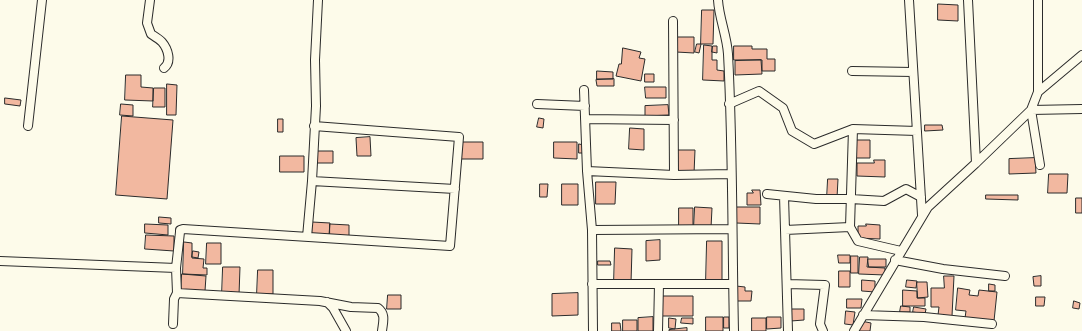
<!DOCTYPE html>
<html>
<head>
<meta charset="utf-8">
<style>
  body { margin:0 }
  canvas { display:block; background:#fdfbea }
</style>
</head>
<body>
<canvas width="1082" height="331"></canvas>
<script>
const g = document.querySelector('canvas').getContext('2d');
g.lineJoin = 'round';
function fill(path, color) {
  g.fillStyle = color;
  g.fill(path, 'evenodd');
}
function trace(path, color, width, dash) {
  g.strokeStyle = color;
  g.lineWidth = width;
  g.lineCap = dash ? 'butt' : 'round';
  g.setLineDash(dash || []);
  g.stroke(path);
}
const building = new Path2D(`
  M938,4L958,5V21L938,20Z
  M702,10H714L713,44H701Z
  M677,37H694V53L676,52Z
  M697,44H701L699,53L695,52Z
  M704,45L712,46V60H717V70L724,71V81L703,80Z
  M713,46H717V53L712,52Z
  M734,46H752V49H767V59H775V71H762V60H734Z
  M623,48L641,52L639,58L645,59L641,81L616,76L619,64H621Z
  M761,60L762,74L735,75V61Z
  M597,71L613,72V79H597Z
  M645,74H654V82H645Z
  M126,75H141V87L153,88V101L125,100Z
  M614,79V86H597L596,80Z
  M167,84L177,85L176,115H167Z
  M645,87H666V98H646Z
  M154,88H165V107H153Z
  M5,98L21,100L20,106L5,104Z
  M121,104L133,105V116L120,115Z
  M668,105L669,115L645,116V106Z
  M122,116L173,120L167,199L116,195Z
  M539,118L544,119L543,128L537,127Z
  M278,119H283V132H278Z
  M925,125H942L943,130L925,131Z
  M630,128L644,129V150L629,149Z
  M370,137L371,156H357L356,138Z
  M855,140H870V158H855Z
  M461,142H483V159H461Z
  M554,142H577V159L554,158Z
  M579,144L584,145V153H579Z
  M677,150H695L694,174H677Z
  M316,151H333V163H316Z
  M280,156H304V172H280Z
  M1035,158L1036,173L1009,174V159Z
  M874,160H885V177L857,176V163H874Z
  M1049,174H1068L1067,193H1048Z
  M828,179H838L837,198H827Z
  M596,182H616L615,204H596Z
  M540,184H548L547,197H540Z
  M562,184H578V205H562Z
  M752,190H760L761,205H747V193H753Z
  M986,195H1018V200L986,199Z
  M1076,198H1082V213H1076Z
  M695,207L712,208L711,228L694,227Z
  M737,207H760V224L736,223Z
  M679,208H693V228H679Z
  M159,217L171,218V224L159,223Z
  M312,222L330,223L329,235L312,234Z
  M145,224L168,225V235L145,233Z
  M330,224L349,225V236H330Z
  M866,224L880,225V239L858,238V226H866Z
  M146,235L174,236V251L145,249Z
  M660,240V260L646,261V241Z
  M707,241H722V281H706Z
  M184,242L192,243V258L204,259L203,268H207V275L183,274Z
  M207,243H221V264H206Z
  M615,248L632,249L631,283L614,282Z
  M193,251L199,252L198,258L192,257Z
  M838,255H850V263H839Z
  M851,256H858V273H851Z
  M860,257H868L867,267L885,268V275L859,274Z
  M868,259H886V267H869Z
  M598,261H610L611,265H598Z
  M223,267H240L239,295L222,294Z
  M258,270H273V294H257Z
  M839,271H850V287H839Z
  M182,274L206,276L205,291L181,290Z
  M944,276H954L952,316L938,315L939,307H931V288H944Z
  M1041,276V286H1034L1033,277Z
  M862,280L875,281V292L862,291Z
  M907,280L917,281L916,288L906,287Z
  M917,282H927L928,297L918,298Z
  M989,284L995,285V291H989Z
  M736,286L745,287V291H752L751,301H736Z
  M958,288L970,290L969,295L978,296L979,290L997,292L994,321L965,318L966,311L956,310Z
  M903,290L917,291V298H925V306H903Z
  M578,293V315L552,316V294Z
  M388,295H401V309H387Z
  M662,296H693V316H662Z
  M1036,297H1045L1044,306H1036Z
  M847,299H862L861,308H847Z
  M1074,301L1080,303L1079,309L1073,308Z
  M901,306L910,307V312H900Z
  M914,307L926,309L925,314L913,312Z
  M791,309H804V320L791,321Z
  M846,311L855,312L853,325L845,324Z
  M653,317V331H638V318Z
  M706,317H723V331H706Z
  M724,317H729V328H724Z
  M767,317H781V328L767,329Z
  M669,318L676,319L675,329L669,328Z
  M682,318H693V324L681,323Z
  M752,318H766V331H752Z
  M623,320H637V331H623Z
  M861,321L871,323L870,331H859Z
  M612,323H620L621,331H612Z
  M687,328V331H669V330Z`);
fill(building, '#f2b8a0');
trace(building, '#2b2b2b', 1);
const minor = new Path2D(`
  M150,0L147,23L151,34C154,36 159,39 162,42C168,49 172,62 164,68
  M718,0C719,18 727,36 728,54C733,146 732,239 734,331
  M909,0L922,215
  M968,0L976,163
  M1038,0V92L1031,110L1040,165
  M673,21L674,175
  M852,71L913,72
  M584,90L587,171L592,230L593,331
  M1038,92L1082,55
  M537,104L585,106
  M729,104L759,91L783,108L792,131L814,144L853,129L917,131
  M585,119L674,120
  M28,126L42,0
  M587,171L674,175L731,174
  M312,181L455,189
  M767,194L816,199H851L884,201L906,189L921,197
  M784,196L788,331
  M850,227L853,129
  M592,230L732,229
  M785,230L850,227L858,241L901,251
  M307,237L312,181L316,106L315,60L318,0
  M895,260L943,269L1005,276
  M0,261L176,268
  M592,284H733
  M787,284L825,285L820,324L823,331
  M177,293L320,301L351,307L378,308C386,314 383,322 382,331
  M327,302L333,308L346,331
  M863,315L924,317L992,324
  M173,324L174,299L177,293L176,268L180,232V230L183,229L450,246L459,137L314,126
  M658,331L659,284
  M854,331L928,207L976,163L1031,110L1082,109`);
trace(minor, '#2b2b2b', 10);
trace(minor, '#fdfbea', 8);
</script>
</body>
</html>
